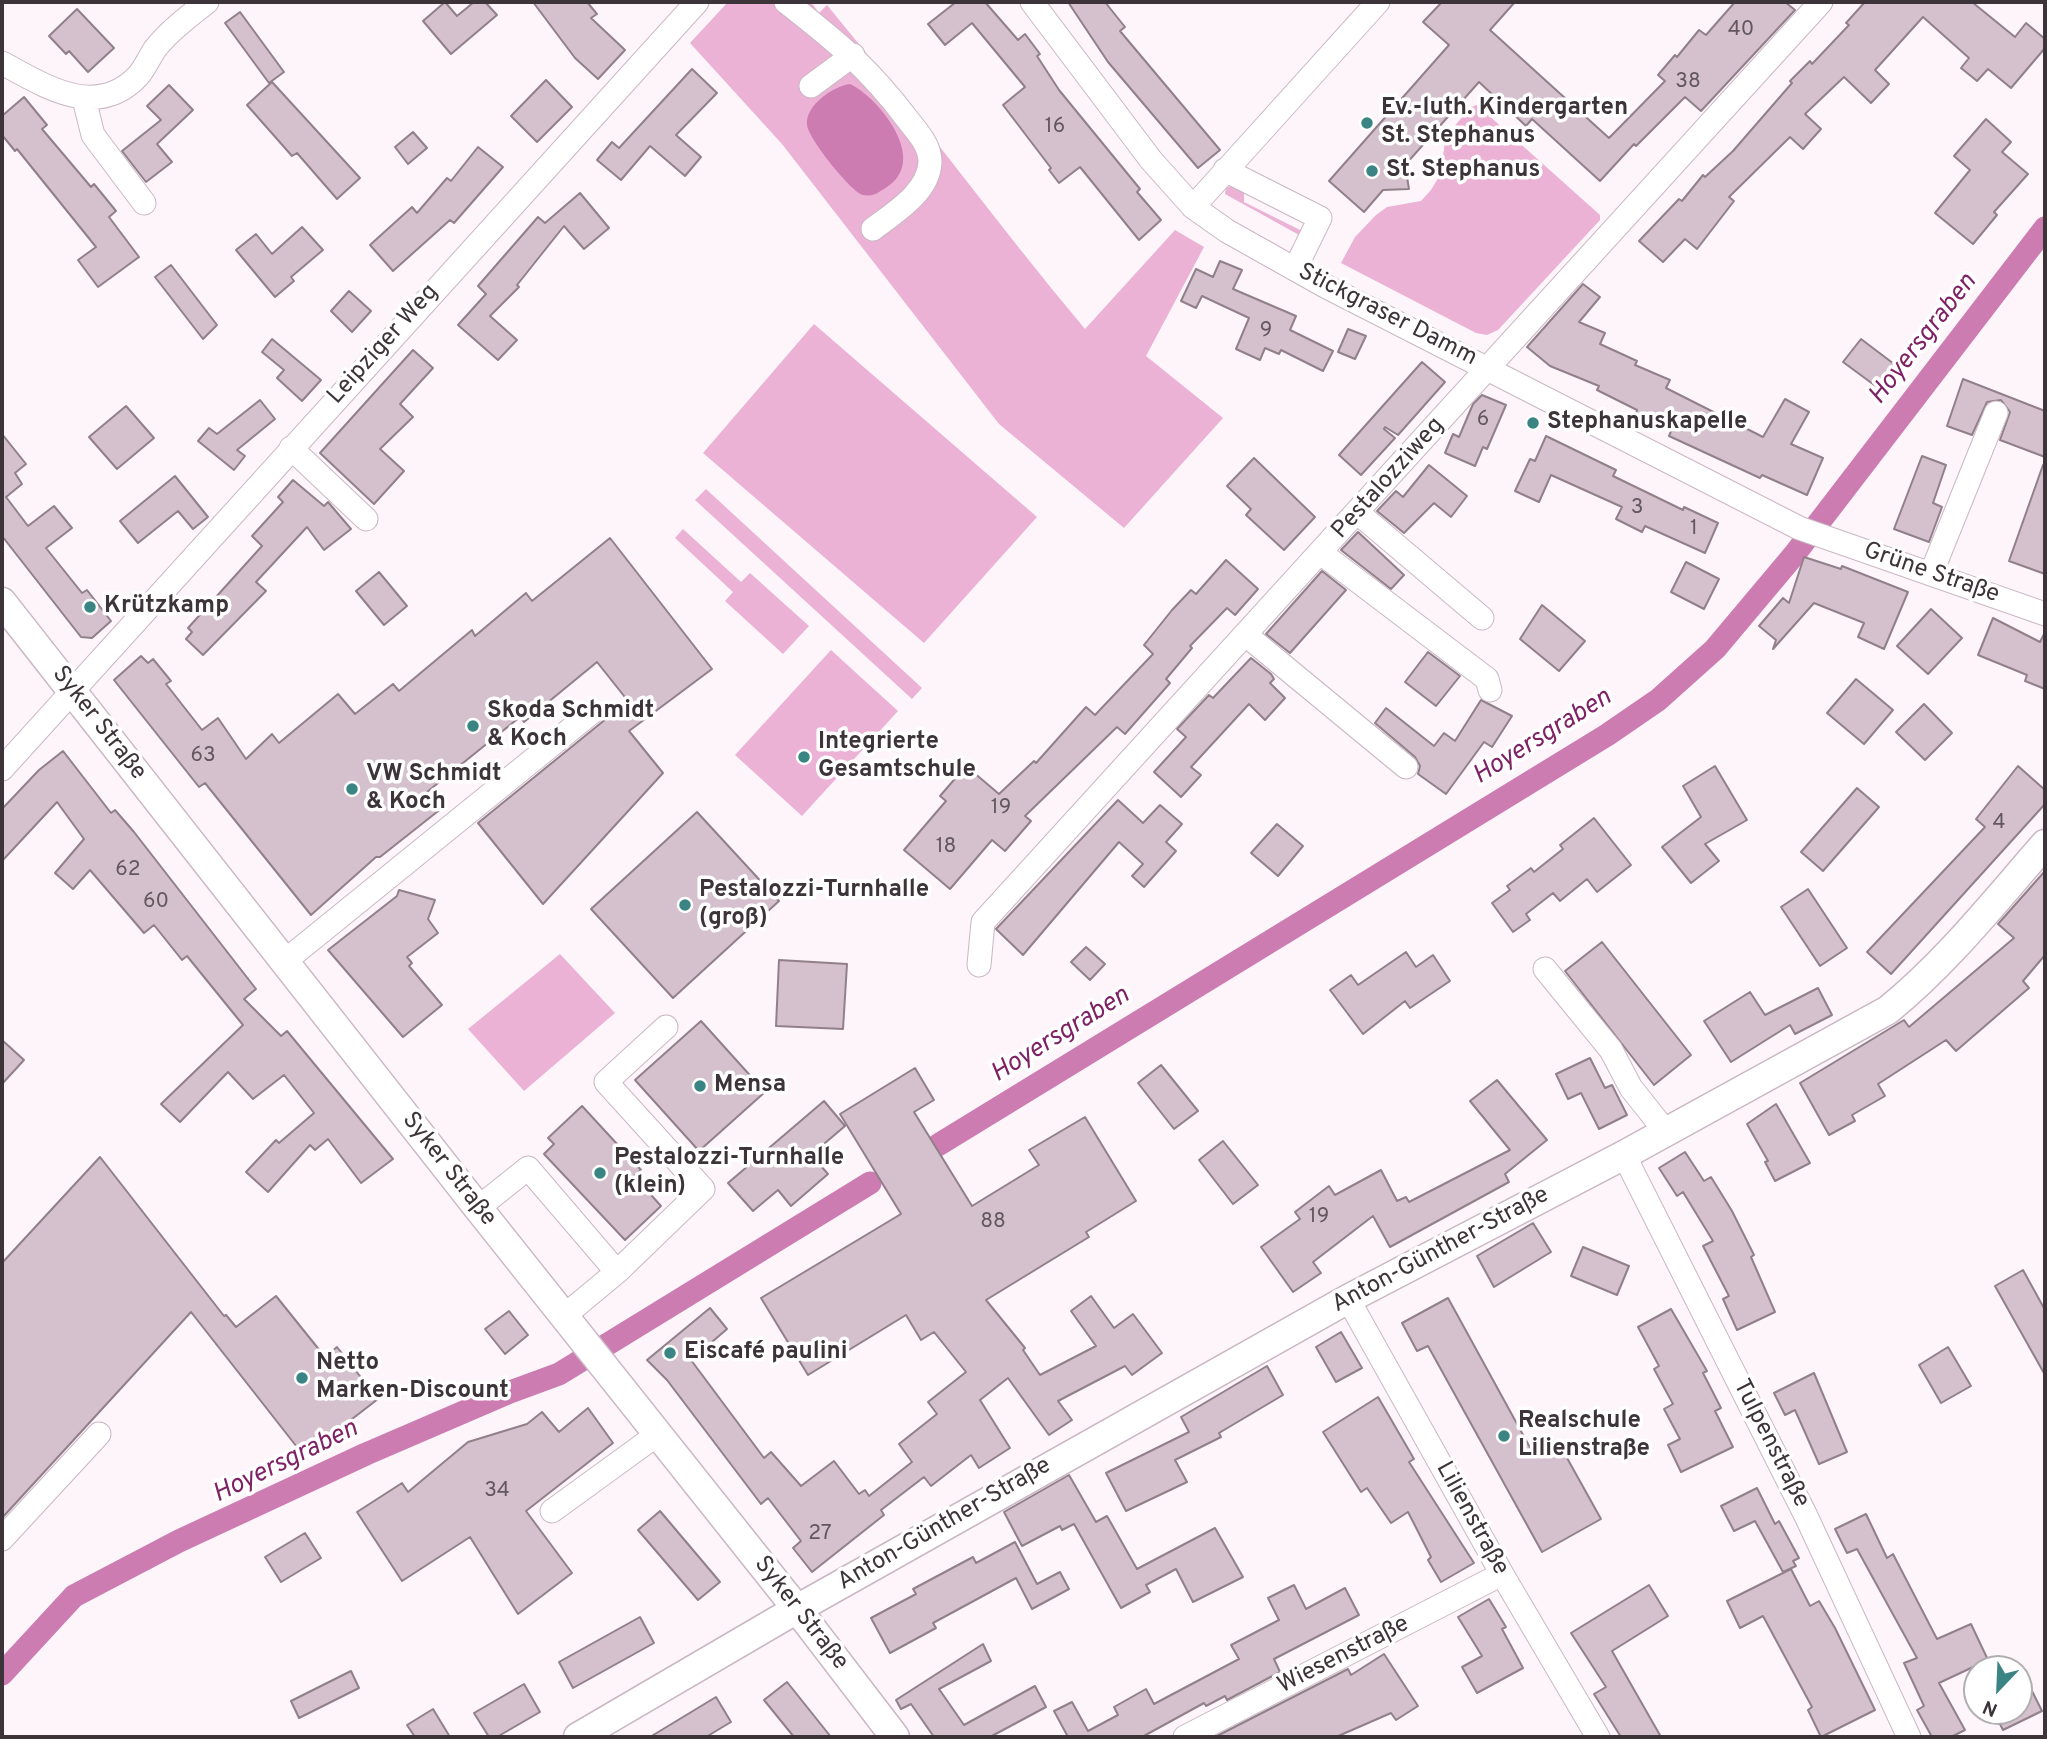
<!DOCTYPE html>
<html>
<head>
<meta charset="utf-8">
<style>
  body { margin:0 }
  #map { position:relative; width:2047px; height:1739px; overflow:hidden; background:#fdf5fa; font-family:Overpass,sans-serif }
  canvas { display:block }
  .frame { position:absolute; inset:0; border:4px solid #3c3439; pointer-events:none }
  .north { position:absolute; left:1963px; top:1655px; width:70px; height:70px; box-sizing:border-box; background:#fff; border:2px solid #b1aeb0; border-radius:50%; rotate:203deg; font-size:19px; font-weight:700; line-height:28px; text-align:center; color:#3c3439 }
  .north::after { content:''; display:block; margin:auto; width:24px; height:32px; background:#3b8484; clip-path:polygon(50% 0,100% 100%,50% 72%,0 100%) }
</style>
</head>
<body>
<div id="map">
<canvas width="2047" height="1739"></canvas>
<div class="frame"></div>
<div class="north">N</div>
</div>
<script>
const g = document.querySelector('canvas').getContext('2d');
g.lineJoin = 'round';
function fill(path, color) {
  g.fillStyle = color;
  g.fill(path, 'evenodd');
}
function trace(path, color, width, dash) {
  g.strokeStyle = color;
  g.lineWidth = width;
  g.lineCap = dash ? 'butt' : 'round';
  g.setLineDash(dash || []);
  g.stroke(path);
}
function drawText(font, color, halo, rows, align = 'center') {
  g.font = font + ' Overpass,sans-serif';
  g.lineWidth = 7;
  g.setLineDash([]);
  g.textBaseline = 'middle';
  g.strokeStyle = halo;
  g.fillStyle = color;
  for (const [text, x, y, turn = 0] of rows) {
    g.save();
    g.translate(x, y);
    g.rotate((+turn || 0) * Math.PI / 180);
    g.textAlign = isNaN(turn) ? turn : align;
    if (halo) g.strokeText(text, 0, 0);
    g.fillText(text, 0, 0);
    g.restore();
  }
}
fill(new Path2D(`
  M728,2H811L819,13L827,5C915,111 996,223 1085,329L1175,230L1204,247L1146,356L1223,418L1124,528L999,424L782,144L690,43Z
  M1477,105L1600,215V220L1498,330L1487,335L1476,333L1341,263L1355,237L1376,215L1387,207L1421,201L1431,190L1440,175L1446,136L1471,107Z
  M1233,185L1244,190V202L1300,230L1304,225L1306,226L1301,236L1225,194L1226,188Z
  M814,324L1037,517L924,643L703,453Z
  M706,489L922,688L912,699L695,500Z
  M683,529L741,582L750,573L809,626L783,654L725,601L733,592L675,538Z
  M831,650L898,711L802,816L735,755Z
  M560,954L615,1013L524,1091L468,1029Z`), '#ebb2d5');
fill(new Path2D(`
  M850,84C876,96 921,150 896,179C892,184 884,189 879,192C875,195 869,196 863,195C851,192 808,138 807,125C805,105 834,86 850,84Z`), '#cc7cb1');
trace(new Path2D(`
  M938,1145L1607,735L1658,700L1715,649L1794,555L2045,228
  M2,1674L74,1596L179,1541L366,1454L510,1392L559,1374L870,1183`), '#cc7cb1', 23);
const building = new Path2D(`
  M445,2L457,16L474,2H485L497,15L451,54L423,21Z
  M533,2H587L597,14L591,18L625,50L598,79L575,58Z
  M956,2H985L1018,40L1025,34L1040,54L1037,56L1059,90L1140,189L1137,192L1161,220L1139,240L1080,167L1059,183L1049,170L1051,168L1003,105L1025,87L972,23L945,45L928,24Z
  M1068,2H1105L1125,27L1120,31L1220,150L1198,168L1108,62Z
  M1442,2H1515L1490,30L1609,138L1665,81L1658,75L1675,55L1677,57L1699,30L1706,35L1735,2H1785L1795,10L1701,111L1685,97L1636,146L1634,144L1600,181L1532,119L1526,126L1479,82L1405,165L1409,189L1383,190L1364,212L1329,181L1449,45L1423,22Z
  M1865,2H1972L2015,37L2026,23L2045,39V48L2011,88L1988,69L1977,81L1961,68L1969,58L1923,17L1875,70L1889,84L1871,103L1844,77L1805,114L1821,129L1803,149L1790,137L1729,197L1734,201L1697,249L1685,239L1663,262L1639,241L1679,199L1682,201L1703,175L1705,177L1733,151L1792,83L1790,81L1810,61L1812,64L1849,25L1846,23Z
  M77,9L114,48L88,72L69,51L66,54L49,36Z
  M240,12L284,72L269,83L225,23Z
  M692,69L717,93L676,135L701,157L685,176L650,146L621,180L597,160L612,142L619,148Z
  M546,80L572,107L537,142L511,116Z
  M272,82L360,178L337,199L297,153L292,156L247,105Z
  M169,85L193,110L157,144L172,162L146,182L122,151L161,120L147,106Z
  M24,97L47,125L42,129L91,187L94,184L116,211L109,217L139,257L98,287L78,260L96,247L17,149L15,151L2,135V116Z
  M1986,119L2011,142L2002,152L2028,174L1994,212L1997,215L1973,244L1935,213L1970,170L1954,156Z
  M413,132L427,148L408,164L395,147Z
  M478,147L503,167L454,223L450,220L393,271L370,245L412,207L417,213L447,178L451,181Z
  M580,193L609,228L584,249L564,226L517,285L519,287L490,316L517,340L498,360L458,325L486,294L478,286L538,217L545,223Z
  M302,227L323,250L291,277L294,281L275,297L236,250L256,234L272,254Z
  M1220,261L1242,270L1233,289L1296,316L1290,330L1333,351L1323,371L1281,350L1279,354L1265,348L1260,360L1236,349L1249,318L1202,296L1196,308L1181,301L1196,269L1213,277Z
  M171,265L217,325L203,339L155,277Z
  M1583,284L1600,297L1579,322L1605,333L1600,344L1637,361L1635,365L1670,380L1666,388L1763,437L1785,399L1809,412L1791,444L1823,458L1807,495L1762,475L1760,478L1669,436L1672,429L1636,413L1637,410L1597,390L1599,386L1550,366L1527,347Z
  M349,291L371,311L352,332L331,311Z
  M1348,329L1366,336L1355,359L1338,352Z
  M272,339L321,380L302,401L277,378L284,370L262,352Z
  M1861,339L1898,367L1881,390L1843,362Z
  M413,350L433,368L400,404L413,417L380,449L404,471L374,504L320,453Z
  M1422,362L1445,382L1398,435L1385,427L1384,429L1395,438L1361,475L1339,455Z
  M1963,379L2045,411V457L2000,440L2010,412L2001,400L1987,402L1972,435L1947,426Z
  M1482,395L1506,405L1487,449L1483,447L1475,466L1445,453L1453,434L1459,437L1473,404Z
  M260,400L275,419L237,450L245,456L234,470L198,441L209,428L217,434Z
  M126,406L154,438L117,469L89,437Z
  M2,434L26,464L15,473L22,484L6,497L28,526L54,506L72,528L46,548L82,593L87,590L111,621L92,638L81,637L2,536Z
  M1546,436L1616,470L1613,476L1683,510L1684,507L1718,523L1705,553L1645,526L1642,532L1616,519L1622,507L1551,475L1539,502L1515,491L1530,459L1535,461Z
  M1922,456L1946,465L1933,503L1942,507L1929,542L1894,529Z
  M1254,458L1315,517L1284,550L1246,515L1251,509L1227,486Z
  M1429,465L1467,496L1451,517L1434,503L1404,533L1377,511L1396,491L1403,497Z
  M2043,465L2045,466V574L2009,561Z
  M175,476L208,517L193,529L178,511L138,543L120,521Z
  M293,480L324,506L328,502L351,529L324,550L307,527L256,582L266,591L203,655L186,639L192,632L188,628L262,546L252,536L283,502L278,497Z
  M1358,532L1404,575L1391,589L1341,550Z
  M610,538L712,669L629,731L663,773L543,904L478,823L628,701L597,662L524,722L520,717L427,792L442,808L380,857H376L311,915L205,783L199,787L114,680L141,656L148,663L153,659L171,681L166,684L202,730L218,718L246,759L272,734L279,743L338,694L355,714L393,684L399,691L472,630L475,636L526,593L532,601Z
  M1804,557L1841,569L1842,566L1908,592L1884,649L1858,637L1864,623L1814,603L1773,649L1776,640L1759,626L1783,598L1789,603Z
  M1226,560L1258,589L1235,615L1227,608L1190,646L1192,648L1166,679L1170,683L1125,734L1117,727L1025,816L1031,821L1005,851L992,840L950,889L904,850L946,801L940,796L966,766L999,794L1034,761L1036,763L1086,707L1095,715L1153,654L1144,645L1172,610L1191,590L1196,594Z
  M1686,562L1719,579L1704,609L1671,592Z
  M1322,571L1346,590L1290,653L1266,634Z
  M379,572L407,606L384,625L356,591Z
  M1542,605L1585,641L1559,671L1520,639Z
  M1931,609L1962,638L1928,674L1897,646Z
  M1993,618L2040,642L2045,632V689L2025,681L2027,675L1978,655Z
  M1428,652L1460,676L1436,706L1405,682Z
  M1251,658L1271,674L1274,679L1270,683L1285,698L1265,720L1249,704L1191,767L1201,775L1181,797L1154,772L1186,737L1177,729L1209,695L1213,698Z
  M1856,679L1893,710L1864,744L1827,713Z
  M1481,700L1512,716L1492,747L1484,742L1446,794L1418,774L1420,766L1415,757L1375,723L1386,708L1434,746L1444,733L1455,741Z
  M1924,704L1952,733L1925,760L1896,732Z
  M63,751L111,813L115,810L134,832L256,989L244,999L281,1036L287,1031L393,1159L361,1183L328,1139L315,1150L310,1145L268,1192L246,1172L276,1140L279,1143L314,1113L284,1075L253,1099L228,1072L180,1122L161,1104L243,1025L187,956L182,960L154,925L144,933L90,870L73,889L55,873L84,839L57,802L2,861V809L39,770Z
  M1715,766L1747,820L1705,844L1719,861L1691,883L1662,847L1701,817L1683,786Z
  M2018,766L2045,790V804L1891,974L1867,952L1985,827L1976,819Z
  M1857,788L1879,807L1823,871L1801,852Z
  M1118,800L1143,823L1160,805L1182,824L1166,842L1176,851L1144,887L1132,876L1143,864L1119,842L1023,955L996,929Z
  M697,812L779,901L673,998L591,909Z
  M1594,818L1631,865L1597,892L1587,879L1560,901L1553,893L1526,914L1530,920L1513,932L1492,903L1510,890L1507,886L1531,868L1534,872L1563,849L1560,845Z
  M1277,824L1303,846L1278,876L1251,853Z
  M2045,871V955L2023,981L2029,988L1956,1051L1946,1040L1878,1084L1885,1096L1852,1115L1855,1121L1829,1135L1800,1083L1904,1020L1909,1027L2014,938L1998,924Z
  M1808,889L1847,948L1820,966L1781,907Z
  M399,890L435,900L428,919L438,933L407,957L412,963L409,966L442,1005L403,1037L328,950L397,896Z
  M1602,942L1691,1055L1654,1085L1565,971Z
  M1086,947L1105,964L1090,980L1071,962Z
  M1406,952L1416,967L1433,955L1450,981L1410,1008L1405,1001L1363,1034L1330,990L1351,975L1358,985Z
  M779,960L847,964L843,1029L776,1026Z
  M1818,988L1832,1015L1795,1034L1790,1025L1731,1062L1704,1021L1750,992L1765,1015Z
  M701,1021L765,1092L699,1151L635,1080Z
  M2,1040L24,1060L2,1084Z
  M1590,1058L1605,1088L1612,1085L1627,1115L1599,1129L1581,1093L1568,1099L1556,1074Z
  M1161,1065L1198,1111L1174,1129L1138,1083Z
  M915,1068L934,1100L914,1112L972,1206L1039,1165L1029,1150L1085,1117L1136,1201L1086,1232L1089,1237L986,1300L1025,1348L1023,1350L1040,1375L1096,1346L1071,1311L1091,1296L1114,1328L1133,1314L1162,1353L1132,1375L1125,1366L1058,1401L1072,1420L1049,1435L1008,1378L980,1400L1010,1448L979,1468L971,1455L931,1486L924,1477L881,1510L884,1515L812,1572L793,1548L801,1541L768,1498L761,1504L667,1380L647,1360L710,1308L727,1329L691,1360L764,1458L771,1452L801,1486L834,1461L859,1494L865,1490L869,1496L912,1462L899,1444L937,1414L928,1402L966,1372L934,1332L921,1340L906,1315L808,1375L761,1298L901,1214L840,1114Z
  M1497,1080L1547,1140L1505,1174L1509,1182L1390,1247L1373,1216L1313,1262L1321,1273L1293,1292L1261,1247L1300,1219L1295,1212L1329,1186L1335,1195L1381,1170L1397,1201L1406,1197L1409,1202L1510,1150L1470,1101Z
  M824,1101L845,1126L811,1155L828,1174L791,1206L778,1190L753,1211L728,1183Z
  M1776,1104L1810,1163L1775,1181L1765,1162L1768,1161L1747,1124Z
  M582,1106L641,1170L634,1176L661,1206L625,1240L544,1154L554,1144L548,1138Z
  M1223,1141L1258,1185L1233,1204L1199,1160Z
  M1685,1152L1704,1181L1711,1177L1732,1211L1754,1255L1751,1257L1775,1312L1737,1330L1723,1299L1729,1296L1703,1246L1713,1241L1683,1192L1677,1196L1659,1168Z
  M100,1157L224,1316L226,1315L236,1327L276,1296L325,1357L337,1347L378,1399L304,1456L191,1312L2,1518V1263Z
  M1533,1223L1551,1252L1494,1287L1477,1256Z
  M1583,1247L1629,1266L1617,1295L1571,1276Z
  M2023,1270L2045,1310V1375L1995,1286Z
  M1448,1298L1533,1453L1557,1440L1601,1519L1542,1552L1428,1346L1417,1351L1402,1323Z
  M1671,1309L1707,1371L1703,1373L1721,1408L1715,1411L1733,1447L1681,1472L1668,1445L1680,1439L1664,1409L1673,1404L1654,1369L1659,1366L1638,1327Z
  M509,1311L528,1335L505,1354L485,1329Z
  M1341,1332L1362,1368L1336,1382L1316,1347Z
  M1948,1347L1971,1386L1941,1403L1919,1365Z
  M1267,1366L1283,1395L1219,1433L1221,1437L1175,1460L1187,1482L1126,1511L1106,1473L1189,1432L1181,1417Z
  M1814,1373L1847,1452L1819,1464L1795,1410L1785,1415L1774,1393Z
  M1378,1397L1414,1459L1409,1462L1474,1563L1441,1582L1428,1560L1431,1557L1408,1512L1391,1523L1367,1488L1361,1492L1323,1432Z
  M588,1408L613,1443L526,1511L572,1573L518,1614L470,1537L402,1581L357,1512L402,1483L408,1492L468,1442L527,1424L542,1412L559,1432Z
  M1069,1475L1096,1522L1107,1516L1137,1569L1215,1528L1243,1577L1193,1602L1176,1569L1146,1585L1150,1592L1121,1608L1074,1524L1062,1530L1060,1526L1022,1546L1004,1512Z
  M1757,1488L1775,1524L1779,1521L1799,1558L1793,1561L1796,1566L1783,1572L1755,1521L1734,1531L1721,1506Z
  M660,1511L720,1582L698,1600L638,1530Z
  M1866,1514L1887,1558L1893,1554L1937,1639L1971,1624L1988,1660L1939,1683L1965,1730L1951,1737H1932L1917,1710L1924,1706L1904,1663L1917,1658L1857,1549L1847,1553L1835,1529Z
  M305,1533L321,1558L281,1582L265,1557Z
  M1015,1542L1037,1584L1060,1572L1069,1589L1032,1609L1016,1578L933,1623L936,1628L890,1653L871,1618L916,1594L913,1589L973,1557L976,1563Z
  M1791,1569L1810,1606L1819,1601L1835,1628L1875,1710L1821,1737L1808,1710L1812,1707L1763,1616L1740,1628L1727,1601Z
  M1294,1585L1306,1609L1345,1588L1359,1615L1274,1659L1280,1672L1227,1700L1225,1696L1206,1706L1204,1703L1142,1737H1068L1054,1711L1072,1702L1088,1731L1118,1715L1114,1707L1146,1689L1154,1704L1239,1659L1231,1645L1279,1620L1268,1598Z
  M1649,1585L1668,1616L1612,1651L1661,1737H1621L1594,1694L1606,1687L1571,1633Z
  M1489,1599L1506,1627L1502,1629L1523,1668L1477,1693L1462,1667L1482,1656L1458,1617Z
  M640,1617L654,1643L573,1688L559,1662Z
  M983,1644L991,1661L939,1689L964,1725L1035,1686L1046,1707L990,1737H934L911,1704L901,1709L896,1700Z
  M1384,1654L1418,1706L1396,1720L1391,1713L1336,1737H1215L1348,1669L1351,1675Z
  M351,1671L359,1688L299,1718L291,1701Z
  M787,1682L831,1737H794L764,1700Z
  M524,1684L540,1712L497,1737H489L474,1713Z
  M2032,1691L2042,1711L2003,1730L1993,1711H2019V1698Z
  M716,1697L731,1722L706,1737H650Z
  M433,1709L450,1737H415L407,1725Z`);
fill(building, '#d4c1cd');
trace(building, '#917f8a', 2);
const minor = new Path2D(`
  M786,2C837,42 868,67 908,120C918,133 930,145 930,162C929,192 894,213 873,229
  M1032,2L1151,160L1193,207L1227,231L1325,286L1799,528L2045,614
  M2,63C45,86 96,120 138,76C145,68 149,58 155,49C169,31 189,16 207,2
  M811,86L853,55
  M84,99L93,135L144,203
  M1225,170L1320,218L1295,269
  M1193,207L1378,2
  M291,448L366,519
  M1358,513L1482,618
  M1321,553L1487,679L1490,690
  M1931,574L1996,413
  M1246,635L1406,767
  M2,769L697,2
  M285,961L592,712
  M979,965L983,922L1821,2
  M1545,969L1611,1050L1631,1088L1666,1132
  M1624,1155L1806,1516L1909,1737
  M478,1208L528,1168L617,1272
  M1348,1299L1502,1574L1598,1737
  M564,1316L617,1272L703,1189L606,1082L666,1027
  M552,1511L658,1434
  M2,1539L99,1434
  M1185,1737L1502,1574`);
const major = new Path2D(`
  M2,602L478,1208L797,1609L895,1737
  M578,1737L797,1609L1348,1299L1624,1155L1888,1010C1947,962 1995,901 2045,844`);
trace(minor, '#cab7c3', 25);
trace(major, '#cab7c3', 31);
trace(minor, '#fff', 23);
trace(major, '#fff', 28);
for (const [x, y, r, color] of [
  [1367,123,7,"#3b8484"],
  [1372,171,7,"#3b8484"],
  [1533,423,7,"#3b8484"],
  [90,607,7,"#3b8484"],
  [473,726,7,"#3b8484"],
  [804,757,7,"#3b8484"],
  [352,789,7,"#3b8484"],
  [685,905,7,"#3b8484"],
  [700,1086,7,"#3b8484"],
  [600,1173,7,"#3b8484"],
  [670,1353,7,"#3b8484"],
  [302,1378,7,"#3b8484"],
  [1504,1436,7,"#3b8484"]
]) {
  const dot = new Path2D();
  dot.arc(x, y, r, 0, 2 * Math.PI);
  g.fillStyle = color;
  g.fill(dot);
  trace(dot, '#fff', 2.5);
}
drawText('21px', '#62575e', null, [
  ["40",1741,31],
  ["38",1688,83],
  ["16",1055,128],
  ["9",1266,332],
  ["6",1483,421],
  ["3",1637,509],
  ["1",1694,530],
  ["63",203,757],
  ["19",1001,809],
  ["4",1999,824],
  ["18",946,848],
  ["62",128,871],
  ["60",156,903],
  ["19",1319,1218],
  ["88",993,1223],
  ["34",497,1492],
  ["27",820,1535]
]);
drawText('bold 24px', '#3c3439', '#fff', [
  ["Ev.-luth. Kindergarten",1381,109],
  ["St. Stephanus",1381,137],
  ["St. Stephanus",1386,171],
  ["Stephanuskapelle",1547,423],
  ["Krützkamp",104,607],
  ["Skoda Schmidt",487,712],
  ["& Koch",487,740],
  ["Integrierte",818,743],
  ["Gesamtschule",818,771],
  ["VW Schmidt",366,775],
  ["& Koch",366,803],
  ["Pestalozzi-Turnhalle",699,891],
  ["(groß)",699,919],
  ["Mensa",714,1086],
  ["Pestalozzi-Turnhalle",614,1159],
  ["(klein)",614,1187],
  ["Eiscafé paulini",684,1353],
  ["Netto",316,1364],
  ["Marken-Discount",316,1392],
  ["Realschule",1518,1422],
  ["Lilienstraße",1518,1450]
], 'left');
drawText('24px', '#3c3439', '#fff', [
  ["Stickgraser Damm",1387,316,27],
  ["Leipziger Weg",384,345,-48],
  ["Pestalozziweg",1389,479,-48],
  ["Grüne Straße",1931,574,19],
  ["Syker Straße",98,724,52],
  ["Syker Straße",448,1170,52],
  ["Anton-Günther-Straße",1441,1251,-28],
  ["Tulpenstraße",1770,1444,63],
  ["Lilienstraße",1471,1519,61],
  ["Anton-Günther-Straße",945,1525,-30],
  ["Syker Straße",800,1614,52],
  ["Wiesenstraße",1344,1656,-27]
]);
drawText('italic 26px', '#7f2165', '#fff', [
  ["Hoyersgraben",1924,340,-52],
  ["Hoyersgraben",1543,738,-32],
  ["Hoyersgraben",1061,1036,-32],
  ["Hoyersgraben",286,1463,-26]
]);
</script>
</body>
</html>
